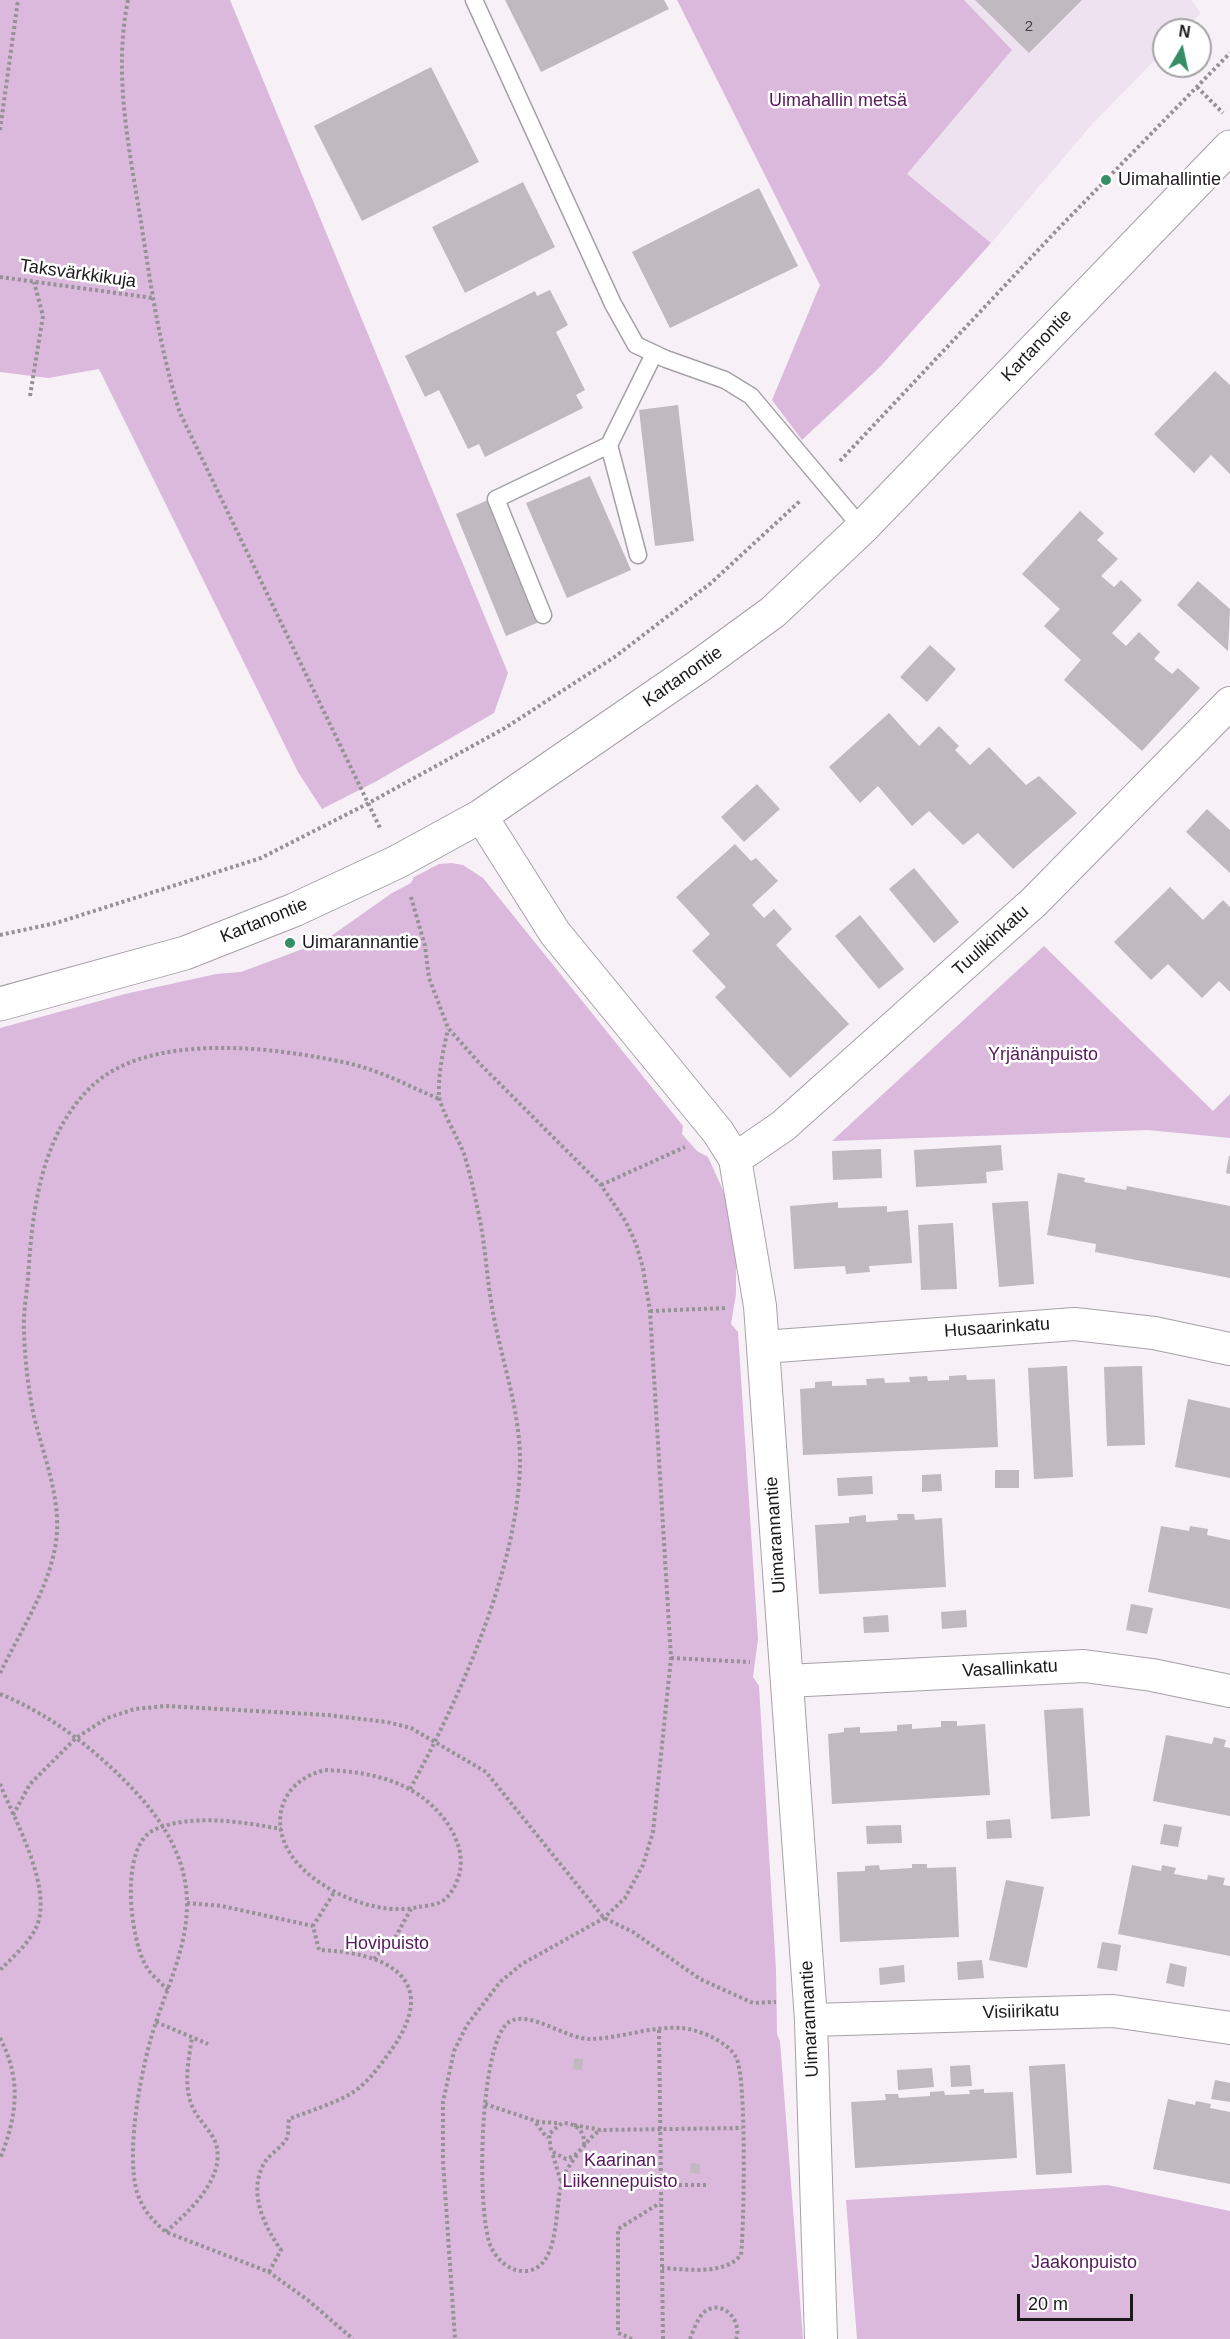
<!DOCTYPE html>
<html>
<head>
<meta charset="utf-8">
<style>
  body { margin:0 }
  #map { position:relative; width:1230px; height:2339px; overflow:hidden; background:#f7f0f7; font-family:Arial,sans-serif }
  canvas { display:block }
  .north { position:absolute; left:1152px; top:18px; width:60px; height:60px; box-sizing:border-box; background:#fff; border:2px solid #a4a3a4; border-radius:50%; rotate:9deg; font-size:16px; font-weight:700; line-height:24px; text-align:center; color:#1c191c }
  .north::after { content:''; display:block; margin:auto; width:21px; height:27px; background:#368e64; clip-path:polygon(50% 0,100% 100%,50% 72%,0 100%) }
  .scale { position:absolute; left:1017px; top:2294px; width:116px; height:27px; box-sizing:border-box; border:3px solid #1c191c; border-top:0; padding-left:8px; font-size:18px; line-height:21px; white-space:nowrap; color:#1c191c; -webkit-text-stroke:4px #fff; paint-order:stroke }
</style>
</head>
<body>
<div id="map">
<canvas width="1230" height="2339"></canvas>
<div class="north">N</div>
<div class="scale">20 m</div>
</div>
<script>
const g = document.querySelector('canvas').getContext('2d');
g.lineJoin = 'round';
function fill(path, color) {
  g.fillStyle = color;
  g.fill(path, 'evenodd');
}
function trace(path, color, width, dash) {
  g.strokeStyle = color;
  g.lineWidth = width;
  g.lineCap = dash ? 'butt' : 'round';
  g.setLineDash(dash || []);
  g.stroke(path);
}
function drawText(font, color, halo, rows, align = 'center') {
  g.font = font + ' Arial,sans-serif';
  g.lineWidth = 5;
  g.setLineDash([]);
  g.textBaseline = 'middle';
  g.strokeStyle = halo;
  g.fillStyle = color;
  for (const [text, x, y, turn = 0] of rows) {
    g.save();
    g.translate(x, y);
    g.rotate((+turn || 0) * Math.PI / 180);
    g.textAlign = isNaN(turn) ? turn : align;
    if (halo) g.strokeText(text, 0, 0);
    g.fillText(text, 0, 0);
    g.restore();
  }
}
fill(new Path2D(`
  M964,0H1191L1201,13L1184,30H1164V51L1094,122L991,243L906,174L1011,51Z`), '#efe2f0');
fill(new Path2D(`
  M0,0H230L508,673L494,713L375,782L322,809L298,772L99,369L48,378L0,372Z
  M677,0H964L1012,50L907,174L991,243L880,367L802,440L772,400L820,285Z
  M451,863L463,865L483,878L683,1126L682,1134L697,1151L708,1157L722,1188L732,1222L736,1258V1294L731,1324L738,1332L758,1639L753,1677L759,1686L776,1970L777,2034L780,2041L803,2339H0V1028L125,994L216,974L241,972L324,941L392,893L411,883L414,877L439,864Z
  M1044,946L1213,1111L1230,1094V1138L1148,1130L832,1141Z
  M1108,2185L1230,2211V2339H857L846,2200Z`), '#dbb9dd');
fill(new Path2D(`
  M505,0H664L669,9L541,72Z
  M975,0H1082L1029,53Z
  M431,67L479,162L362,221L314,126Z
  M523,182L555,247L465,293L432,227Z
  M759,188L798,266L670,328L632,252Z
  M550,290L568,325L556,332L585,390L576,395L583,408L485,457L479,444L468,449L439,390L425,397L405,356L535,291L537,296Z
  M1215,371L1230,385V474L1211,455L1194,473L1154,434Z
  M678,405L694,541L655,546L639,410Z
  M590,476L631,570L567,598L526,503Z
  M488,500L539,622L506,636L456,514Z
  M1080,511L1104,533L1097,540L1118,559L1101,576L1114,587L1121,580L1142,600L1112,633L1126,646L1139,632L1160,652L1154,659L1172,674L1178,668L1200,688L1142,751L1064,680L1081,660L1044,626L1060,609L1022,574Z
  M1198,581L1230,609L1228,651L1177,605Z
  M930,645L956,669L927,702L900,677Z
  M889,713L919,746L939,726L959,746L955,750L970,765L989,747L1026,785L1039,776L1077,813L1013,869L978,833L963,845L929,811L912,826L878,786L860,803L829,767Z
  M757,784L780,809L744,842L721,817Z
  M1207,809L1230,830V873L1186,832Z
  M735,844L751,861L756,858L778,881L752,905L764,918L774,909L792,929L776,945L849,1024L790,1078L715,997L726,987L692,951L710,934L676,897Z
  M914,868L959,922L934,943L889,889Z
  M1170,887L1203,920L1223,900L1230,907V992L1219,981L1202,998L1168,964L1151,980L1114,942Z
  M860,915L904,969L879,989L835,936Z
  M1001,1145L1003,1170L986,1172L987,1183L916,1187L914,1150Z
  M881,1149L882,1178L833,1180L832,1151Z
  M1229,1156H1230V1174L1226,1173Z
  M1058,1173L1085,1178L1084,1182L1126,1190L1127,1186L1230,1206V1278L1095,1252L1096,1244L1047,1235Z
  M1028,1201L1034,1284L999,1287L992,1203Z
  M838,1202V1208L887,1206V1212L908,1210L912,1263L869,1266L870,1272L846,1274L845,1266L794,1269L790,1206Z
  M953,1223L957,1289L921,1290L918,1225Z
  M1067,1366L1073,1477L1034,1479L1028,1368Z
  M1142,1366L1145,1445L1107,1446L1104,1367Z
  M966,1375L967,1380L995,1379L998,1447L803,1455L800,1389L815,1388V1382L832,1381V1386L867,1385L866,1379L884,1378L885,1383L910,1382L909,1377L927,1376L928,1381L949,1380V1376Z
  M1188,1399L1230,1408V1478L1175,1467Z
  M995,1470H1019V1488H995Z
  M941,1474L942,1491L922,1492V1475Z
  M872,1476L873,1494L838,1496L837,1478Z
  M897,1514H914L915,1520L942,1518L946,1587L819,1594L815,1525L849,1523V1517L866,1515V1522L898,1520Z
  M1161,1526L1189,1531L1190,1526L1208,1529L1207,1535L1230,1540V1609L1148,1592Z
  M1131,1604L1153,1608L1147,1634L1126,1630Z
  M966,1610L967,1627L942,1629L941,1612Z
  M888,1615L889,1632L864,1633L863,1617Z
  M1083,1708L1090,1816L1051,1819L1044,1710Z
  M941,1721H957V1726L985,1724L990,1795L832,1804L828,1734L844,1732V1728L860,1727V1733L897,1731V1725L912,1724V1729L941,1727Z
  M1166,1735L1212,1744L1214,1737L1226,1740L1224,1747L1230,1748V1816L1153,1801Z
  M1010,1819L1012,1838L987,1839L986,1821Z
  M1164,1824L1182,1827L1178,1847L1160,1844Z
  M901,1825L902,1843L867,1844L866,1826Z
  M912,1864H927V1868L956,1867L959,1937L840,1942L837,1872L865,1871V1866L879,1865L880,1870L912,1868Z
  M1132,1865L1161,1871L1162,1865L1176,1868L1174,1874L1207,1880L1208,1875L1225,1878L1223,1885L1230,1886V1956L1118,1934Z
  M1006,1880L1044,1887L1027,1968L989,1960Z
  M1102,1942L1121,1945L1117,1971L1097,1968Z
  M982,1960L984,1978L958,1980L957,1962Z
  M1170,1963L1187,1967L1184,1987L1166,1983Z
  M904,1965L905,1982L880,1985L879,1968Z
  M574,2058L583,2059L582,2070L573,2069Z
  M1065,2064L1072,2173L1036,2175L1029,2066Z
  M970,2065L972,2086L951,2087L950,2066Z
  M932,2068L934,2087L898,2090L897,2070Z
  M1215,2080L1230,2083V2102L1211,2099Z
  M984,2089V2093L1013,2092L1017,2158L855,2168L851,2102L886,2100L885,2094H898L899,2098L930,2096V2092L944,2091L945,2095L970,2094L969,2090Z
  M1168,2099L1195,2105L1196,2101L1211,2104L1210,2108L1230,2112V2184L1153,2169Z
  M691,2163L700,2164V2174L690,2173Z`), '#c0b9c0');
const lane = new Path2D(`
  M474,0L613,304L636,345L666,359L725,380L751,396L862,528
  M609,445L638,555
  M543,615L496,499L609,445L654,354`);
const street = new Path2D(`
  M481,816L555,933L718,1132L735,1159L760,1306L811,2020L821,2339
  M735,1159L783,1126L1034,902L1230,703
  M763,1347L1075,1324L1154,1333L1230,1349
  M787,1681L1084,1666L1152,1675L1230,1691
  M811,2020L1113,2011L1230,2028`);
const secondary = new Path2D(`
  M0,1004L185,953L294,910L397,862L481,816L699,666L773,612L862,528L1230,147`);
trace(lane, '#a7a0a7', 19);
trace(street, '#a7a0a7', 34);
trace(secondary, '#a7a0a7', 35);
trace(new Path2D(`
  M128,0C113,74 129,148 141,222C151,287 160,350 180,413L381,830
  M1197,87L1223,113
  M0,130L18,0
  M0,277L153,298
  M30,396L43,316L34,282
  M840,461L1057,230L1230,53
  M411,897L425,946L429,978L448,1028L481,1065L601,1185L626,1222L636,1244L643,1268L650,1311L671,1658L653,1832L643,1865L625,1898L604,1918L522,1964L500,1982L467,2025L454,2051L443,2102V2161L455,2339
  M0,935L56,923L261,858L367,804L505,728L616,656L711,583L801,500
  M601,1185L685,1147
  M650,1311L726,1308
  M671,1658L750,1662
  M0,1673C21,1630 54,1581 57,1532C59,1491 42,1452 33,1412C28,1386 25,1360 24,1333C23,1316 26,1297 28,1279C32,1213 40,1136 91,1087C148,1031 275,1047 347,1063C379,1070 409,1086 439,1099
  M0,1694C45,1712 85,1742 119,1775C155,1810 187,1851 187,1904C187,1946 169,1983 156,2022C142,2063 125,2150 137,2192C142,2209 153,2221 166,2232L269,2272L309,2301L353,2339
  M325,1770C353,1771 384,1775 409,1789C440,1805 472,1846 457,1881C454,1889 449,1897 441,1902C435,1905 425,1906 418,1907C380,1916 329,1895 302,1868C266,1833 275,1782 325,1770Z
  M0,1784C15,1821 54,1889 36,1928C28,1944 12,1958 0,1970
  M410,1789C460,1698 519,1566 520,1461C520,1406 499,1354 491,1301C486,1271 485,1241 478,1211C474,1192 470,1173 464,1154C459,1140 440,1108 439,1096C438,1074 443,1051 448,1029
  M13,1815L30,1784L76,1738L107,1718L135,1709L166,1706L327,1715L387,1722L411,1728L486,1772L604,1918L633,1932L700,1979L753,2003L776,2002
  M187,1903L222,1906L313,1926
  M374,1959L396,1936L411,1909
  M168,1990C161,1983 151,1975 146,1966C130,1939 119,1846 154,1830C189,1813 244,1822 281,1829
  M156,2022L208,2044
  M659,2030L663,2339
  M0,2038C22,2080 17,2116 0,2159
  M485,2104L539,2122L559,2123
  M536,2123L547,2138
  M574,2125L601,2130L742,2128
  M584,2145C585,2131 576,2123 562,2123L549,2134L551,2151L566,2159C582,2155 586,2138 601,2130
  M553,2155L561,2182
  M577,2155C571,2163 565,2171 562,2182C554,2207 561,2268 526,2271C510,2272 497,2260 491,2247C476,2214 479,2042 509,2022C529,2009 567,2040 591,2039C621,2038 652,2026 681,2028C698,2029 727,2041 736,2057C747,2075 744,2229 741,2255C723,2276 687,2269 662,2268
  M661,2185H706
  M166,2232C188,2212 226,2179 216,2144C212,2131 197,2119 192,2106C183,2084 189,2059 192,2037
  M269,2272L281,2250C264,2226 247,2191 265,2162C270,2154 283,2146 287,2138C289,2133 288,2125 289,2119C310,2111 333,2104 352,2093C369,2082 381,2064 392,2049C442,1978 385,1952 319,1950L313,1926L335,1891
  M632,2339L618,2333V2229L660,2203
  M690,2339C693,2331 697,2320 703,2313C721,2297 743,2320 736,2339`), '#969196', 4, [3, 3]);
trace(lane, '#fff', 16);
trace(street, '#fff', 32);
trace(secondary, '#fff', 33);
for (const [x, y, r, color] of [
  [1106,180,6,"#368e64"],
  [290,943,6,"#368e64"]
]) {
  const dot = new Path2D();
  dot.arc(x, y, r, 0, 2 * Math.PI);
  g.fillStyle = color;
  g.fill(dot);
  trace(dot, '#fff', 2);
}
drawText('15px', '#454145', null, [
  ["2",1029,27]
]);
drawText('18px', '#56175c', '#fff', [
  ["Uimahallin metsä",838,101],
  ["Yrjänänpuisto",1043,1055],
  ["Hovipuisto",387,1944],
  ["Kaarinan",620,2161],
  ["Liikennepuisto",620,2182],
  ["Jaakonpuisto",1084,2263]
]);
drawText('18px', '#1c191c', '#fff', [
  ["Uimahallintie",1118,180],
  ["Uimarannantie",302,943]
], 'left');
drawText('18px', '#1c191c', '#fff', [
  ["Taksvärkkikuja",78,274,8],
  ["Kartanontie",1037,346,-46],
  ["Kartanontie",683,677,-35],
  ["Kartanontie",264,921,-22],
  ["Tuulikinkatu",991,941,-42],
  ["Husaarinkatu",997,1328,-4],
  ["Uimarannantie",776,1535,-94],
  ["Vasallinkatu",1010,1669,-3],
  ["Visiirikatu",1021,2012,-2],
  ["Uimarannantie",810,2019,-93]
]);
</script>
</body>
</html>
